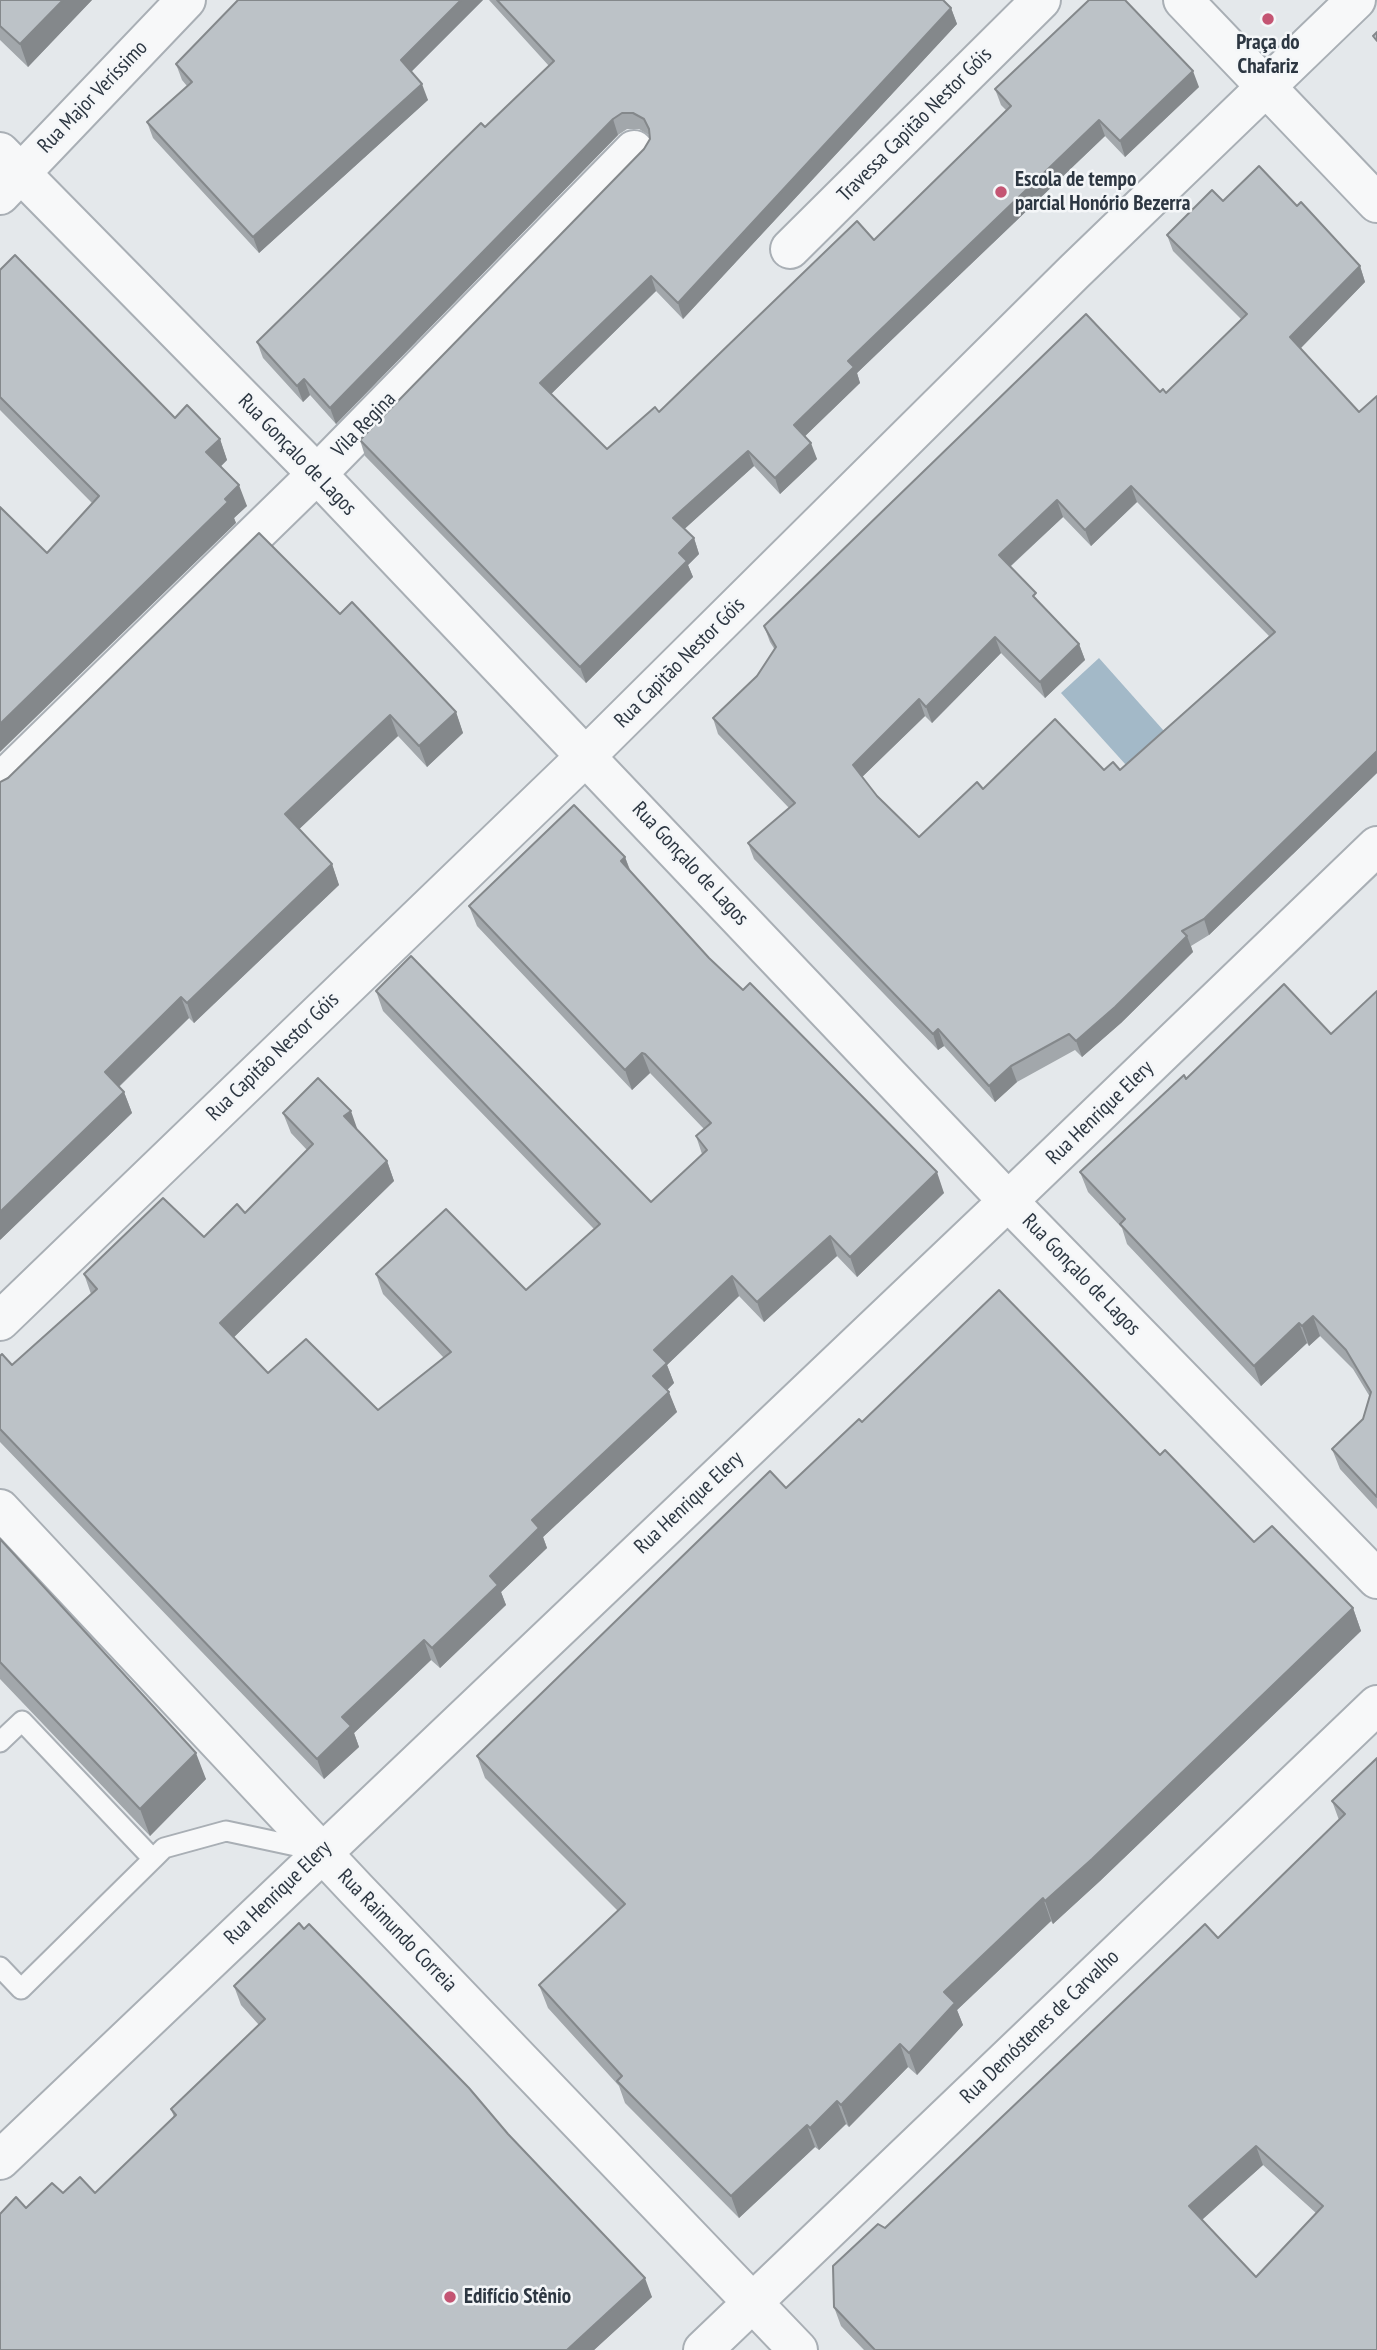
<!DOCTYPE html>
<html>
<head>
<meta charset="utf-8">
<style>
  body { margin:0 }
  canvas { display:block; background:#e4e8eb }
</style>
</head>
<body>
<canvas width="1377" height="2350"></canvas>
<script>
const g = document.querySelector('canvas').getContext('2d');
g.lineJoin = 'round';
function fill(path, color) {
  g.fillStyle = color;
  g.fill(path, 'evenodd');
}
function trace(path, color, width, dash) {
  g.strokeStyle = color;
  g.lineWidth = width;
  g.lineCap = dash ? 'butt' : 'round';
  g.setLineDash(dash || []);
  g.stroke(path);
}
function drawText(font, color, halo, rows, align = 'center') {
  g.font = font + ' "PT Sans Narrow",sans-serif';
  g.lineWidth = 5;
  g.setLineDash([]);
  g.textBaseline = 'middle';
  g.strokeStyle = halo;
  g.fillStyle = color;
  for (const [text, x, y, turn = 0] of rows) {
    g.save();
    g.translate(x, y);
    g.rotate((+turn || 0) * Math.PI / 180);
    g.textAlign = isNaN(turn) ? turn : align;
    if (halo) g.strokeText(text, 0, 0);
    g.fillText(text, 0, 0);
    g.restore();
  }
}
fill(new Path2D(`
  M1099,658L1164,731L1126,765L1061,693Z`), '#a3b9c8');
const lane = new Path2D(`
  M0,1742L22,1721L153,1859L21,1989L0,1967
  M153,1859L164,1848L226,1831L310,1849`);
const street = new Path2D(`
  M1183,0L1377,203
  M0,152L317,474L1008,1201L1377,1579
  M0,195L186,0
  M790,249L1041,0
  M0,783L317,474L634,150
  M0,1321L586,756L1074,272L1356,0
  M0,1509L357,1890L798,2350
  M0,2160L1008,1201L1377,846
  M703,2350L1377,1705`);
trace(lane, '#a9afb5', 23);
trace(street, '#a9afb5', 42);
trace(lane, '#f7f8f9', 19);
trace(street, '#f7f8f9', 38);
fill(new Path2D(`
  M0,0H92L28,67L0,40Z
  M483,0L411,72L428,100L259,253L153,138L147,122L187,86L182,80L176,64Z
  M489,0H943L951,8L957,24L683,319L656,291L551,394L607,449L659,412L874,240L1006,110L1001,105L995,89L1199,87L1125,157L1105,136L857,373L860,383L805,436L817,459L780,494L754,466L684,529L694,538L699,554L688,565L693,577L586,683L365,456L360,440L644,149L650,139L649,135L639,129H627L618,135L336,424L310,395L303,402L263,358L257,342L549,66Z
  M1223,201L1297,206L1360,266L1365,282L1300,349L1359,412L1377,396V773L1209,935L1191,946L1193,952L1121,1023L1082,1057L1075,1050L1017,1082L995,1102L944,1046L938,1050L754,859L748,843L789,808L718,734L713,718L757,676L775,650L770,642L764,626L1160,392L1166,393L1241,319L1173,251L1167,235ZM1137,502L1269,636L1120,770H1104L983,789L919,837L877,796L862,777L925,716L932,723L1001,653L1045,698L1085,660L1079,644L1039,602L1010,567L1063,517L1091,546Z
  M0,270L175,418L220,439L227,460L221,466L247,506L234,518L236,523L47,553L92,503L0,410Z
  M340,614L456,712L463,733L427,767L398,736L299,829L332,864L339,885L194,1023L189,1018L119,1087L124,1092L132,1113L0,1240Z
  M625,857L631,872L709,958L944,1193L857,1277L837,1256L764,1322L739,1296L667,1365L674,1383L667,1390L677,1412L543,1537L547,1548L501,1592L506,1605L440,1668L431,1660L354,1733L359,1747L324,1779L0,1442V1356L12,1365L91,1294L84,1274L204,1237L245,1213L307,1150L291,1133L283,1113L358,1131L387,1161L394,1181L234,1337L268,1373L378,1410L444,1358L383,1294L376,1274L526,1290L594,1229L383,1011L376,991L651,1202L702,1154L696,1136L704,1129L650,1073L632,1090L477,926L469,906Z
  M1377,991V1509L1340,1469L1332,1449L1363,1419L1370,1397L1353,1369L1320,1336L1309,1346L1307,1343L1261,1386L1127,1244L1122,1228L1088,1192L1080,1172L1186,1079L1331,1034Z
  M862,1422L1160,1455L1254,1542L1353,1608L1361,1631L1100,1881L1053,1924L1051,1921L957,2010L963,2025L917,2075L908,2067L849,2127L846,2124L819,2150L815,2147L739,2218L625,2103L619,2086L548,2008L539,1985L618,1911L485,1778L477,1756Z
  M0,1539L206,1779L150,1836L0,1679Z
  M1377,1758V2350H864L841,2326L834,2307L885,2228L1218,1938L1339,1820L1332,1801ZM1263,2165L1316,2213L1256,2277L1202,2220Z
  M234,1986L508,2134L652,2297L594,2350H0L26,2208L63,2193H95L174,2117L171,2109L259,2025L241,2005Z`), '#a2a7ab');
fill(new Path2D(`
  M63,0H92L28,67L20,44Z
  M461,0H483L407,76L401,60Z
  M951,8L957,24L683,319L678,303Z
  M1193,71L1199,87L1125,157L1120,141Z
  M422,84L428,100L259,253L253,237Z
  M613,119L618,135L336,424L330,408Z
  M1099,120L1105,136L857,373L860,383L800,441L794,425L848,361Z
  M1360,266L1365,282L1296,353L1290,337Z
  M651,276L656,291L546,399L540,383Z
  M304,379L310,395L303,402L297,386Z
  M220,439L227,460L214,473L206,452Z
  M811,443L817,459L780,494L775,478Z
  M748,451L754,466L679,534L673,518Z
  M239,485L247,506L234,518L236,523L0,752V724Z
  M1131,486L1137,502L1091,546L1085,530Z
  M1057,500L1063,517L1005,571L999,555Z
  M694,538L699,554L688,565L693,577L586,683L580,667L679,553Z
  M995,637L1001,653L932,723L926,707Z
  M1079,644L1085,660L1045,698L1040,682Z
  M919,699L925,716L858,781L853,765Z
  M456,712L463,733L427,767L419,746Z
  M390,715L398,736L293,835L285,814Z
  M1377,751V773L1209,935L1204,919Z
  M625,857L632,877L621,861Z
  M332,864L339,885L194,1023L187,1003Z
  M1187,936L1193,952L1121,1023L1082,1057L1076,1041Z
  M181,997L189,1018L112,1093L105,1072Z
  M938,1029L944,1046L938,1050L933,1034Z
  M642,1053L650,1073L632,1090L625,1070Z
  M1011,1066L1017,1082L995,1102L989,1086Z
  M124,1092L132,1113L0,1240V1212Z
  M351,1111L358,1131L344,1116Z
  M387,1161L394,1181L228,1343L220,1323Z
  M937,1172L944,1193L857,1277L850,1257Z
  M830,1236L837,1256L764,1322L757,1302Z
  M732,1276L739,1296L667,1365L674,1383L661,1396L653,1376L654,1350Z
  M1313,1316L1320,1336L1309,1346L1302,1326Z
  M1299,1323L1307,1343L1261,1386L1254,1366Z
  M669,1392L677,1412L543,1537L547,1548L501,1592L506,1605L440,1668L432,1648L532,1520Z
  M1353,1608L1361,1631L1100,1881L1053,1924L1045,1901Z
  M424,1640L431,1660L354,1733L359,1747L324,1779L317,1759L342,1717Z
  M196,1753L206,1779L150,1836L140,1809Z
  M1043,1898L1051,1921L957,2010L963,2025L917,2075L909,2053L944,1992Z
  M900,2044L908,2067L849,2127L841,2105Z
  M837,2101L846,2124L819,2150L810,2128Z
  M807,2125L815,2147L739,2218L731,2196Z
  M1256,2146L1263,2165L1196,2225L1189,2206Z
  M645,2278L652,2297L594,2350H567Z`), '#84888b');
const building = new Path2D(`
  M0,0H63L20,44L0,26Z
  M238,0H461L401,60L422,84L253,237L147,122L192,82L176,64Z
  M497,0H943L951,8L678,303L651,276L540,383L607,449L655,407L659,412L857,221L874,240L1011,106L995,89L1089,0H1125L1193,71L1120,141L1099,120L848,361L854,367L794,425L811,443L775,478L748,451L673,518L694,538L679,553L687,561L580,667L360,440L644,149L650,139L649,129L644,119L633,113H622L613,119L330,408L304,379L297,386L257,342L481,123L485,127L554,61Z
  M1377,32V41L1373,36Z
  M1259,166L1297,206L1301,202L1360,266L1290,337L1359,412L1377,396V751L1204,919L1182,931L1187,936L1115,1007L1076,1041L1069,1034L1011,1066L989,1086L938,1029L933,1034L748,843L795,803L713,718L757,676L776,647L764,626L1086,314L1160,392L1163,389L1166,393L1247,314L1167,235L1212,190L1223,201ZM1131,486L1275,632L1120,770L1113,762L1104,770L1055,719L983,789L977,782L919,837L877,796L853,765L919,699L926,707L995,637L1040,682L1079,644L1033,596L1036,593L999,555L1057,500L1085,530Z
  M15,255L175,418L187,405L220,439L206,452L239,485L225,499L228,502L0,724V507L47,553L99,496L0,397V270Z
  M259,533L340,614L352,602L456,712L419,746L390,715L285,814L332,864L187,1003L181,997L105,1072L124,1092L0,1212V782L8,778Z
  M574,805L625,857L621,861L709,958L743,990L750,983L937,1172L850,1257L830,1236L757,1302L732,1276L654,1350L667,1363L653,1376L669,1392L532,1520L539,1528L490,1576L498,1585L432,1648L424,1640L342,1717L351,1726L317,1759L0,1429V1356L2,1354L12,1365L97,1289L84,1274L163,1198L204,1237L237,1204L245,1213L313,1144L283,1113L318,1078L351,1111L344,1116L387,1161L220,1323L268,1373L306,1339L378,1410L451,1352L376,1274L446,1209L526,1290L600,1224L376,991L411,956L651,1202L707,1150L696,1136L711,1123L645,1054L642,1053L625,1070L469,906Z
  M1284,984L1331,1034L1377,991V1497L1332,1449L1363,1419L1371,1392L1346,1350L1313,1316L1302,1326L1299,1323L1254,1366L1120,1224L1125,1219L1080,1172L1184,1075L1186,1079Z
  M999,1290L1160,1455L1165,1450L1254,1542L1272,1526L1353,1608L1092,1859L1045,1901L1043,1898L944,1992L955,2003L909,2053L900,2044L841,2105L837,2101L810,2128L807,2125L731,2196L617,2081L622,2076L539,1985L625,1904L477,1756L770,1471L786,1488L859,1419L862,1422Z
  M0,1539L196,1753L140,1809L0,1662Z
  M1377,1758V2350H875L834,2307L833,2266L878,2224L885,2228L1205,1924L1218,1938L1345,1814L1332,1801ZM1256,2146L1323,2206L1256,2277L1189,2206Z
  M299,1923L304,1929L309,1924L469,2088L508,2134L645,2278L567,2350H0V2214L16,2197L26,2208L52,2183L63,2193L80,2177L95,2193L176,2115L171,2109L265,2019L234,1986Z`);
fill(building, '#bcc2c7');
trace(building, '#84888b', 2);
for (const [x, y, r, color] of [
  [1268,19,7,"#c45573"],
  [1001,192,7,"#c45573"],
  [450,2297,7,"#c45573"]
]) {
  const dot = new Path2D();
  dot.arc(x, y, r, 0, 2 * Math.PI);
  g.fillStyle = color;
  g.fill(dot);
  trace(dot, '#f4f6f8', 2.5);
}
drawText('bold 21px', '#2d3742', '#f4f6f8', [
  ["Praça do",1268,43,"center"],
  ["Chafariz",1268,67,"center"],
  ["Escola de tempo",1015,180],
  ["parcial Honório Bezerra",1015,204],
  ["Edifício Stênio",464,2297]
], 'left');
drawText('21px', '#2d3742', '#f4f6f8', [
  ["Rua Major Veríssimo",93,97,-46],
  ["Travessa Capitão Nestor Góis",915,125,-45],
  ["Vila Regina",364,425,-46],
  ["Rua Gonçalo de Lagos",297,455,46],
  ["Rua Capitão Nestor Góis",680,663,-45],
  ["Rua Gonçalo de Lagos",690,864,47],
  ["Rua Capitão Nestor Góis",273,1057,-44],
  ["Rua Henrique Elery",1100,1113,-44],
  ["Rua Gonçalo de Lagos",1081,1275,46],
  ["Rua Henrique Elery",689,1503,-43],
  ["Rua Henrique Elery",278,1893,-44],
  ["Rua Raimundo Correia",397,1931,46],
  ["Rua Demóstenes de Carvalho",1040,2027,-44]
]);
</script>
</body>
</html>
